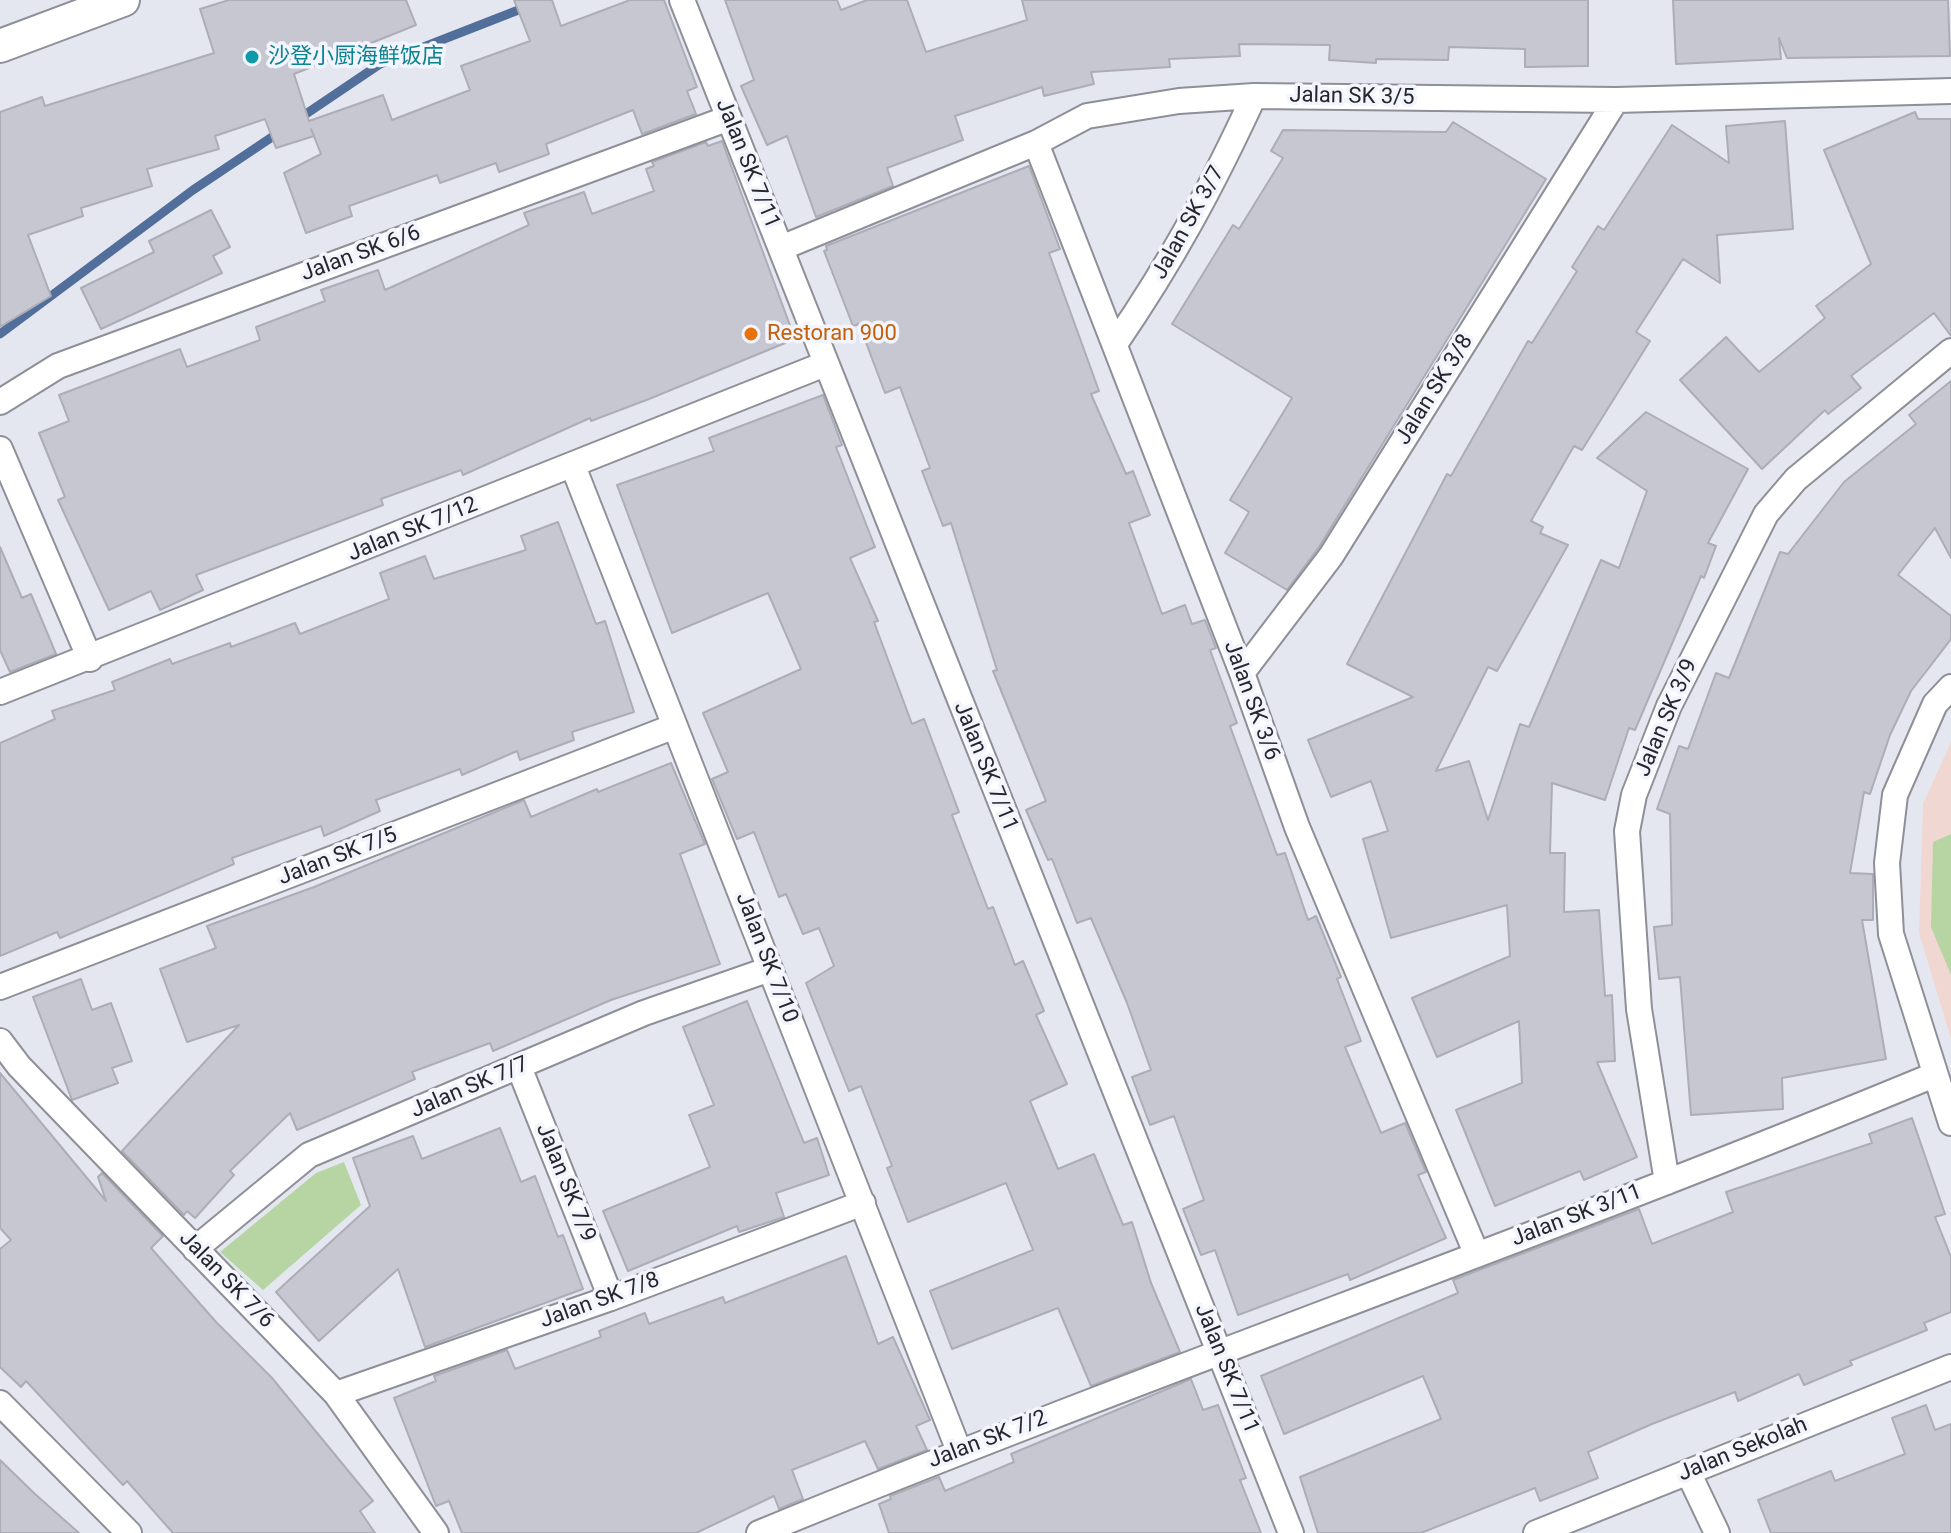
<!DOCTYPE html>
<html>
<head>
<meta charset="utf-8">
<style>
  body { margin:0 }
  canvas { display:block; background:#e5e7f0 }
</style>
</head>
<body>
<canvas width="1951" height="1533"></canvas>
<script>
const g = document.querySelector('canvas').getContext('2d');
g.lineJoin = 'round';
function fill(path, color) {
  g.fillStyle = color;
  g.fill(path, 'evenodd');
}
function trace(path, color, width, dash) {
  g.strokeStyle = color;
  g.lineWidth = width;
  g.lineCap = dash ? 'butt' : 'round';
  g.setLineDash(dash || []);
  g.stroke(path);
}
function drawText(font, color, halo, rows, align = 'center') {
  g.font = font + ' Roboto,"Noto Sans SC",sans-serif';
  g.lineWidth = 7;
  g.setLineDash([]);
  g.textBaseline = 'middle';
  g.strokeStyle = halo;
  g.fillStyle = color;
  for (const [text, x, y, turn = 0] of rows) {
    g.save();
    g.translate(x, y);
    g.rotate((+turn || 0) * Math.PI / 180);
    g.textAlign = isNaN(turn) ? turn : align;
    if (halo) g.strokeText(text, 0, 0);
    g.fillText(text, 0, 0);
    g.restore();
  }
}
fill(new Path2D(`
  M1951,742V1039L1919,933L1923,804Z`), '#f1d7d1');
fill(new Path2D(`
  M1951,834V975L1931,927L1933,842Z
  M344,1162L361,1205L263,1290L220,1252L316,1173Z`), '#b6d5a3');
trace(new Path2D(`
  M297,120L380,64L544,0
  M0,334L193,190L281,131`), '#526e9a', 9);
const building = new Path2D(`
  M229,0H406L416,25L294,74L309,121L383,95L392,120L470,90L461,66L530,41L514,0H552L561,26L630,0H664L697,87L687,91L696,114L642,134L633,110L546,144L549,154L499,172L496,163L440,183L437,175L349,206L352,216L306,233L284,173L321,154L311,129L314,136L276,148L265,119L215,136L219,149L147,169L152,186L81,208L83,216L28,235L51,296L0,327V112L42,97L45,106L214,53L200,9Z
  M725,0H837L841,10L867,0H907L926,52L1027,20L1022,0H1588V66L1525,67V49L1449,47L1448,60L1376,59V63L1329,60L1330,45L1239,44L1240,56L1169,59L1170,67L1091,72L1094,84L1044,96L1042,87L955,116L963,140L887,168L893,186L816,217L787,136L767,145L741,86L754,80Z
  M1673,0H1948L1950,56L1787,58L1779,38L1781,59L1676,64Z
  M1915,112L1918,119H1951V336L1934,313L1851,376L1861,388L1828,414L1825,410L1762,469L1680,380L1726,337L1759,372L1825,318L1816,306L1871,264L1824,150Z
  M1785,121L1793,229L1717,235L1720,283L1683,259L1636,332L1650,341L1582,450L1574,446L1531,521L1543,527L1540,533L1568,545L1497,671L1488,667L1436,771L1469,761L1488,820L1520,724L1529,727L1601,560L1619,568L1647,491L1597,458L1646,412L1748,469L1708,543L1716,546L1704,578L1701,576L1635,730L1629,728L1605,800L1552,783L1550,853H1565L1564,912L1599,910L1605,996L1612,995L1615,1061L1597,1062L1637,1157L1584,1180L1580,1171L1495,1206L1456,1110L1522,1083L1519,1021L1437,1057L1412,998L1510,956L1507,905L1391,938L1363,839L1388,831L1371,781L1331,797L1308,740L1413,697L1347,664L1447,474L1451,476L1528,341L1532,343L1577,271L1572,267L1598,226L1604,230L1672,125L1729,163L1726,126Z
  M1453,122L1546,179L1319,547L1287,590L1225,553L1249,512L1230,500L1292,398L1172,324L1233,225L1239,229L1283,158L1271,151L1283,130L1446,132Z
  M722,141L795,339L649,399L591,421L590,418L463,475L461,470L381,499L383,505L196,575L203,590L160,610L151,591L109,610L58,500L65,497L39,433L69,421L59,395L180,349L187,367L260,340L256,327L325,301L321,290L378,270L385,290L529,225L524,213L584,192L592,214L654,191L646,169L654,166L652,162L706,142L708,146Z
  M1029,166L1060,249L1049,253L1099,391L1091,394L1126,474L1133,471L1150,515L1129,523L1162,614L1185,605L1192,624L1205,620L1216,648L1210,650L1237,723L1230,726L1277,855L1285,853L1308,920L1316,916L1341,977L1337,979L1361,1041L1345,1047L1381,1133L1405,1123L1426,1172L1418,1175L1446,1238L1350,1280L1348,1274L1238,1315L1215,1250L1201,1255L1183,1209L1204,1200L1174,1116L1150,1125L1132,1077L1151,1070L1127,1003L1091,918L1077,923L1052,859L1048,860L1026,810L1046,801L993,671L997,670L951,523L943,526L922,471L930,468L900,387L885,393L859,324L853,326L824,251L827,250L826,246Z
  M211,210L230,247L213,256L222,273L101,329L81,288L154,252L149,241Z
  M1951,381V558L1935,528L1898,575L1951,616V639L1911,691L1890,735L1870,794L1864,792L1850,873L1873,874V920H1862L1886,1059L1782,1078L1783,1109L1691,1115L1680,977L1659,979L1654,927L1672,925L1670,814L1657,809L1679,746L1688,749L1716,673L1729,678L1780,552L1788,554L1844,482L1916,424L1909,415Z
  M823,395L842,445L836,447L875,547L850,558L878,621L874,622L912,724L924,719L959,812L952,815L988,909L993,907L1015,965L1023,961L1044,1011L1036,1015L1067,1084L1030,1101L1058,1169L1094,1154L1123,1225L1132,1222L1151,1283L1180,1352L1091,1386L1058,1308L952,1349L930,1291L1033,1250L1006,1183L908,1222L887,1168L892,1166L861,1086L849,1091L806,983L834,966L819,928L803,934L786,894L779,897L754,832L737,839L712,779L728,772L703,713L801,669L768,593L672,633L617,485L714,451L709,438Z
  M558,522L596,624L605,621L634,712L572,732L574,740L520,760L517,751L462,775L460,769L376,800L380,811L324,836L321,826L232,858L234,864L60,938L57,932L0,956V743L55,719L52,711L115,690L112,682L170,659L172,664L230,643L231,647L295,623L300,634L389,599L380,573L425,556L434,579L526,550L521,536Z
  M0,547L22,598L31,594L56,654L10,672L0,650Z
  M671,763L705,844L680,854L720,964L611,1000L493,1051L490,1043L412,1072L415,1079L297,1130L290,1113L230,1171L234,1175L195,1218L187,1211L184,1215L122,1151L239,1025L187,1042L160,969L216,948L207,926L314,887L524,800L531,817L597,789L598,792Z
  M81,979L92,1010L111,1003L132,1061L112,1068L118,1083L72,1100L33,997Z
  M747,1001L804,1143L817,1138L829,1175L776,1193L784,1217L739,1232L737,1226L628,1271L603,1211L710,1167L689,1115L714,1105L683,1027Z
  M0,1073L106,1201L98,1177L102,1173L163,1236L151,1248L216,1322L272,1378L373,1501L360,1511L375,1533H173L127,1481L123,1485L26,1381L21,1387L0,1367V1249L11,1240L0,1228Z
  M1912,1118L1945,1214L1935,1217L1951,1257V1312L1924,1323L1927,1330L1850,1361L1852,1365L1804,1385L1799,1374L1738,1401L1735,1392L1652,1424L1588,1452L1598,1478L1540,1501L1535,1488L1421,1533H1318L1300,1477L1441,1419L1423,1376L1284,1434L1261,1376L1458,1293L1453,1280L1639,1209L1652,1244L1733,1212L1726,1192L1872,1143L1869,1134Z
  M500,1128L521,1182L535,1176L558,1237L563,1235L583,1289L425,1347L398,1269L319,1341L276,1292L370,1206L353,1158L413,1136L422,1159Z
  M846,1256L878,1344L893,1337L930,1420L916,1426L927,1450L878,1469L865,1441L792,1470L803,1499L779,1509L774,1496L696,1533H462L449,1501L436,1506L394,1398L436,1381L434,1376L507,1350L515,1369L601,1337L599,1331L645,1313L649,1324L723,1297L725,1303Z
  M1191,1379L1203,1410L1218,1405L1246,1478L1240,1480L1261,1533H889L879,1504L891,1499L890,1496L939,1477L945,1491L1014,1462L1011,1454Z
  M1926,1405L1935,1430L1951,1424V1533H1771L1758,1500L1831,1471L1835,1481L1905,1454L1892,1418Z
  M0,1460L35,1494L79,1533H0Z`);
fill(building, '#c6c7d0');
trace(building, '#acadb6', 2);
const minor = new Path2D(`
  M682,0L1291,1533
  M1036,143L1242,673L1297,827L1477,1255
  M781,248L1036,143L1087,116L1179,101L1254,96L1616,100L1951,91
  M1115,344C1172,261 1212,187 1254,96
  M0,402L58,366L729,118
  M0,449L90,659
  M573,466L959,1451
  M1242,673L1331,556L1616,100
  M1951,687L1935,704L1895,795L1887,863L1891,934L1951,1123
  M0,692L825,364
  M0,987L675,726
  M0,1041L19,1066L336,1394L436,1533
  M519,1067L611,1298
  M1667,1182L1639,1009L1627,831L1634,795L1669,706L1766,514L1796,479L1951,351
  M195,1249L309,1155L644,1013L770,969
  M336,1394L611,1298L863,1203
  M0,1403L129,1533
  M1688,1472L1717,1533
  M759,1533C1148,1373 1545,1236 1934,1075
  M1536,1533L1951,1367`);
const tertiary = new Path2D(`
  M0,46L123,0`);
trace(minor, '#8e8f98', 28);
trace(tertiary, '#8e8f98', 36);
trace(minor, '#fff', 24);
trace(tertiary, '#fff', 32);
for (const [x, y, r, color] of [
  [252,57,8,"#0f9aa8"],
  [751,334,8,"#e8710a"]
]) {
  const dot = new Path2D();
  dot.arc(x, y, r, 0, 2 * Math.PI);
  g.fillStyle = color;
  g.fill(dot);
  trace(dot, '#f2f4fe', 3);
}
drawText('22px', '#0d838f', '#f2f4fe', [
  ["沙登小厨海鲜饭店",268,57]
], 'left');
drawText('22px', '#26272a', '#f2f4fe', [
  ["Jalan SK 3/5",1352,97,1],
  ["Jalan SK 7/11",747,164,68],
  ["Jalan SK 3/7",1189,223,-61],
  ["Jalan SK 6/6",361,254,-20],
  ["Jalan SK 3/8",1435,390,-58],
  ["Jalan SK 7/12",413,530,-22],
  ["Jalan SK 3/6",1251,701,70],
  ["Jalan SK 3/9",1667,718,-67],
  ["Jalan SK 7/11",985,767,68],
  ["Jalan SK 7/5",338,857,-21],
  ["Jalan SK 7/10",766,958,69],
  ["Jalan SK 7/7",470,1088,-23],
  ["Jalan SK 7/9",565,1183,68],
  ["Jalan SK 3/11",1577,1216,-21],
  ["Jalan SK 7/6",226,1280,46],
  ["Jalan SK 7/8",600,1301,-20],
  ["Jalan SK 7/11",1226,1369,68],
  ["Jalan SK 7/2",988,1440,-21],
  ["Jalan Sekolah",1743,1450,-22]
]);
drawText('22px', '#c56008', '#f2f4fe', [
  ["Restoran 900",767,334]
], 'left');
</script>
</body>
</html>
